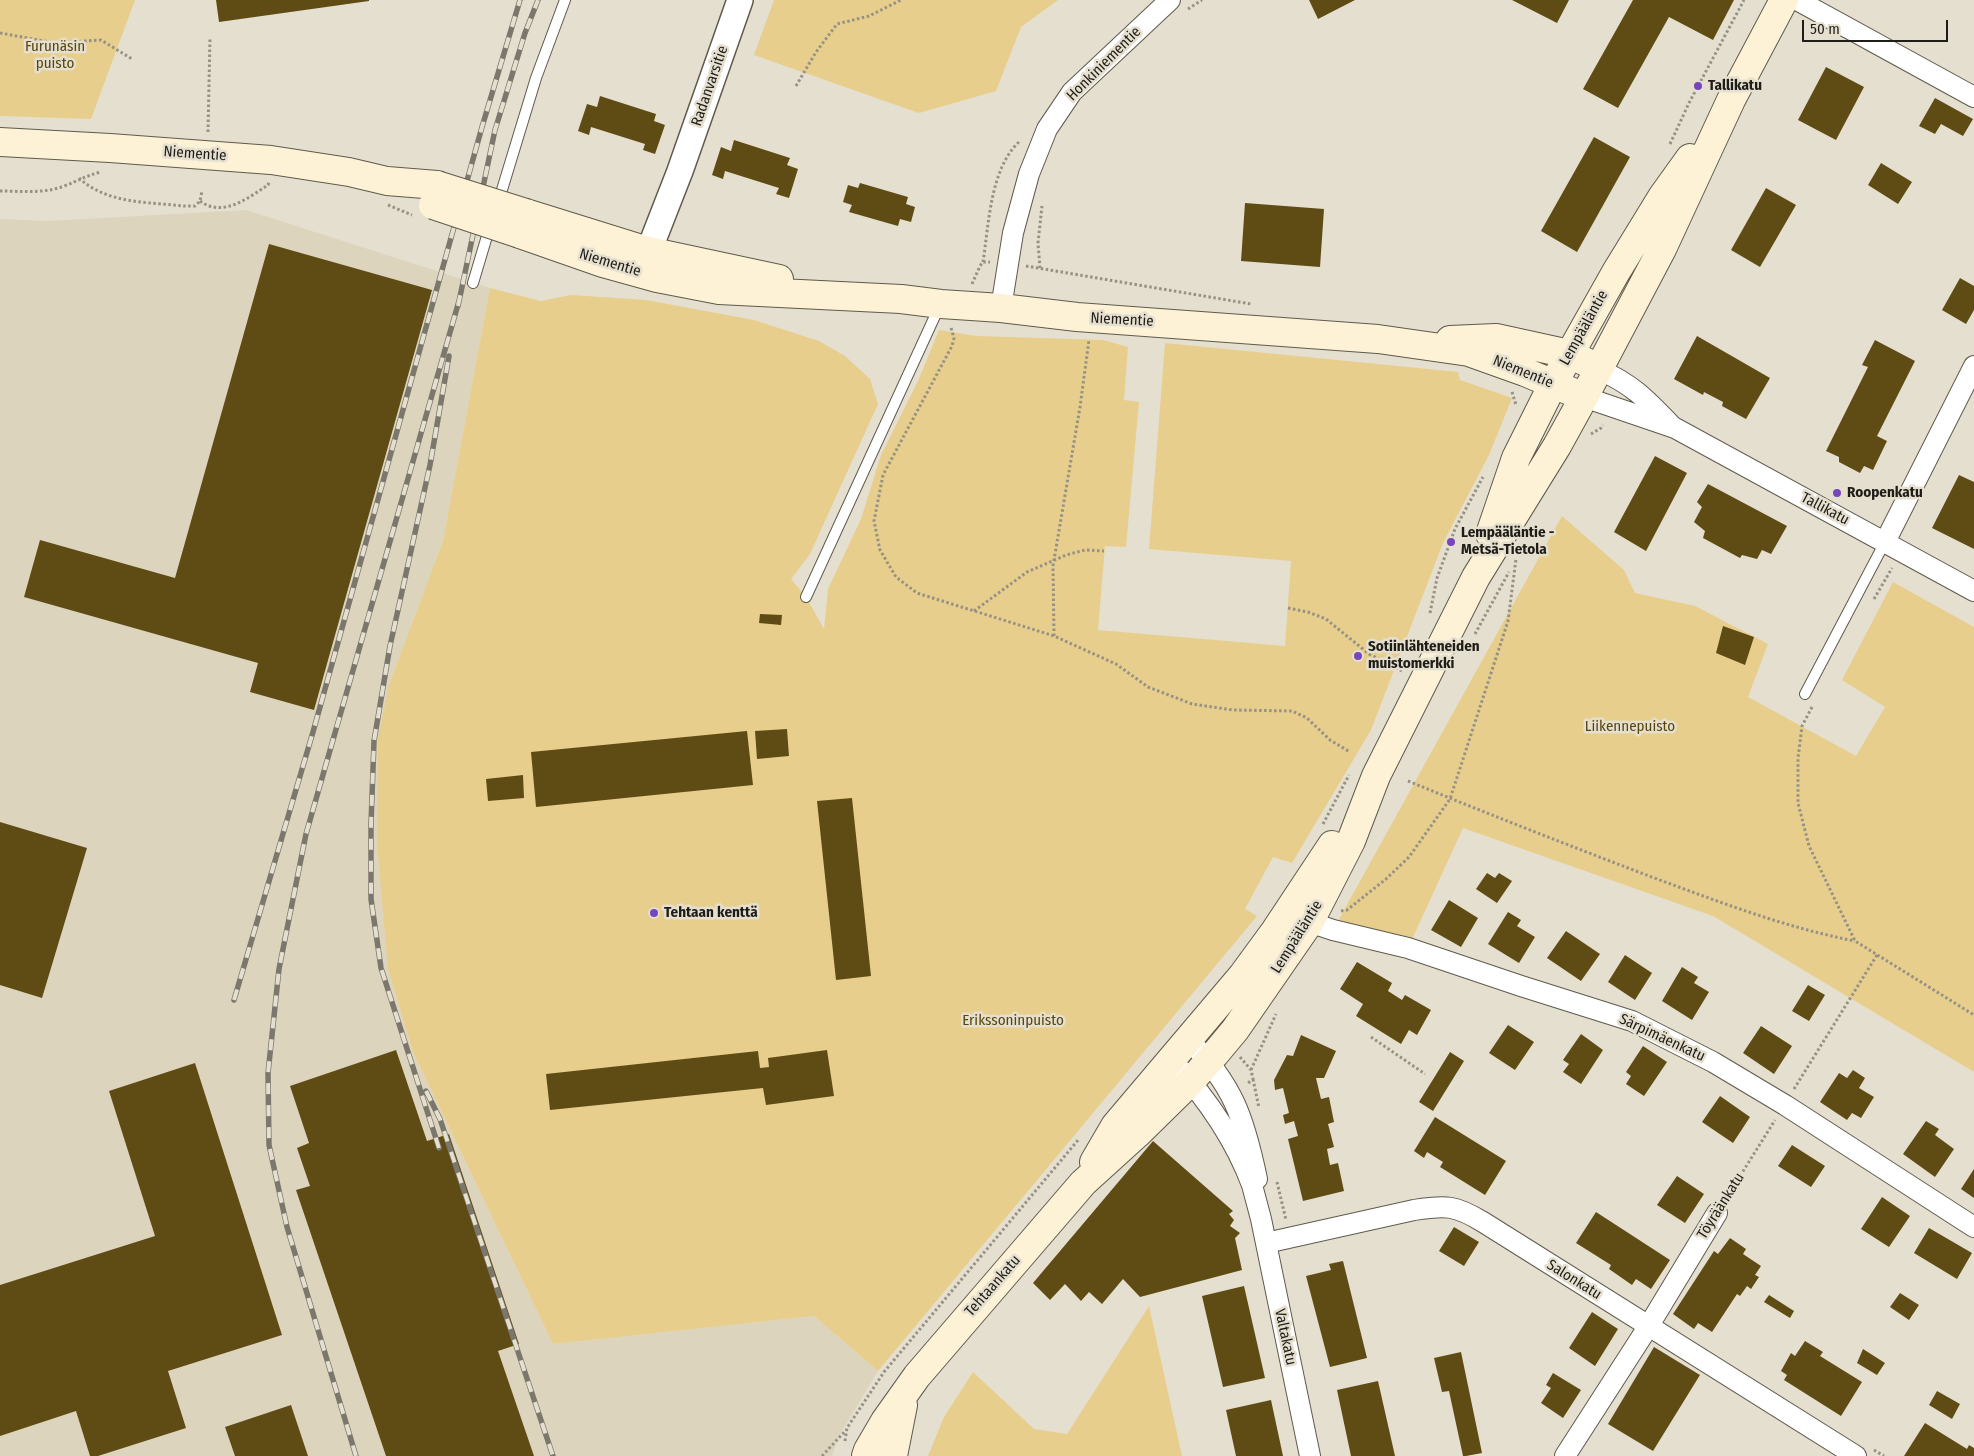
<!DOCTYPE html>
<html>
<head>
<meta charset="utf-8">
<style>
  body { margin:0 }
  #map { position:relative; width:1974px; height:1456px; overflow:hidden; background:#e5dfcf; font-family:"Fira Sans Condensed",sans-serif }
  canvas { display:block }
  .scale { position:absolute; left:1802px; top:20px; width:146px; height:22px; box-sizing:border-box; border:2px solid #1f1d17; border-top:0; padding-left:6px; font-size:15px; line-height:18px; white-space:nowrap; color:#1f1d17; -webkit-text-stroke:4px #e5dfcf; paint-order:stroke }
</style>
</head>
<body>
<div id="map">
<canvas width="1974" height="1456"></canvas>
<div class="scale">50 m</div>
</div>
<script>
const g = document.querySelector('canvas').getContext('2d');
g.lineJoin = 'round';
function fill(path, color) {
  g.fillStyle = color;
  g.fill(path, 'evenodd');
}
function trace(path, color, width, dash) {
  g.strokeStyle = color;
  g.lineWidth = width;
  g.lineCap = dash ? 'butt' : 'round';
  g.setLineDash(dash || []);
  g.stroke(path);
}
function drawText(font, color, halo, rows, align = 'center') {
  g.font = font + ' "Fira Sans Condensed",sans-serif';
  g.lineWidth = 5;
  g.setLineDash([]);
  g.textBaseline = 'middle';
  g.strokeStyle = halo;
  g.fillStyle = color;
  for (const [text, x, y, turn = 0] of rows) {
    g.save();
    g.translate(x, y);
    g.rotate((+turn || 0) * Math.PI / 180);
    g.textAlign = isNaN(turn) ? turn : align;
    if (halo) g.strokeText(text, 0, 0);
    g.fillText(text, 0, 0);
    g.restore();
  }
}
fill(new Path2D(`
  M246,210L490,288L443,541L389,685L388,969L413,1052L553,1344L814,1316L878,1371L839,1436L832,1456H0V219L47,221Z`), '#ddd4bd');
fill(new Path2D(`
  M0,0H135L91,119L0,116Z
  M774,0H1058L1021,27L996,91L919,113L754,55Z
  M490,288L541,301L571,295L646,300L754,320L819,341L845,356L870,379L878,404L810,554L791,579L806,597L824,629L828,589L861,519L881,455L918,381L939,330L976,336L1103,340L1128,347L1124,400L1139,402L1126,547L1105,546L1098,630L1285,646L1291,561L1149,549L1165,343L1458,372L1460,380L1512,398L1489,455L1443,543L1371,730L1292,863L1273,857L1245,909L1257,916L878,1371L814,1316L553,1344L413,1052L388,969L377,842L378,739L389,685L443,541Z
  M1562,516L1624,570L1635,593L1695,606L1768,644L1748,697L1856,756L1885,707L1842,680L1893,582L1974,627V1072L1713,916L1463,828L1408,948L1333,930Z
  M1149,1306L1182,1456H928L944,1417L973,1372L1034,1429L1067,1434Z`), '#e8ce8c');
fill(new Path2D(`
  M216,0H369V1L219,22Z
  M1309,0H1355L1318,19Z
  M1512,0H1569L1557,23Z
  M1633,0H1734L1713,40L1669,17L1618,108L1583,89Z
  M1826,67L1864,87L1836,140L1798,120Z
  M600,96L656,114L654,121L665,125L655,154L643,150L645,144L591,127L589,135L578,131L587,104L597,107Z
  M1935,98L1973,119L1963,136L1941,124L1935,134L1919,126Z
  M1594,137L1630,157L1577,252L1541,231Z
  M734,140L790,158L787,165L798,169L789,198L776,194L779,188L725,171L723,179L712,175L721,147L731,151Z
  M1881,163L1912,182L1898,204L1868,185Z
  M860,183L908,197L906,204L915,207L911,222L900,219L898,226L849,212L852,205L843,202L848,185L858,188Z
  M1766,188L1796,205L1760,267L1731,250Z
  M1245,203L1324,209L1320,267L1241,261Z
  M269,244L432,290L314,710L250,692L258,663L24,597L40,540L175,578Z
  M1960,278L1974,286V310L1966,324L1942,310Z
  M1697,336L1770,378L1746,419L1722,406L1723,402L1704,392L1703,395L1674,379Z
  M1875,340L1915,361L1877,436L1887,441L1873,470L1864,466L1860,473L1839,462V457L1826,451L1868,367L1862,365Z
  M1655,456L1687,473L1646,551L1614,532Z
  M1959,475L1974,482V549L1932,528Z
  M1708,484L1787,526L1771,554L1762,550L1757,559L1742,555L1740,558L1703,538L1705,531L1694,522L1702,507L1697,502Z
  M760,614L782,615L781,625L759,623Z
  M1723,626L1754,637L1745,665L1716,653Z
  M787,729L789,756L757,759L755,731Z
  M747,731L753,785L536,807L531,752Z
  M523,775L524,798L488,801L486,779Z
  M852,798L871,976L836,980L817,801Z
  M0,822L87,848L42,998L0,985Z
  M1487,873L1495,878L1499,873L1512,881L1497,903L1476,889Z
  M1449,900L1478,918L1461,947L1431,930Z
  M1508,912L1521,920L1517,926L1535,937L1519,963L1488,944Z
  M1566,931L1600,954L1581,981L1547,958Z
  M1625,955L1652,973L1635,1000L1608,982Z
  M1357,962L1392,983L1388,991L1402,1000L1405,995L1431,1010L1417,1035L1409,1030L1401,1044L1356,1016L1363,1004L1340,989Z
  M1682,967L1698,977L1694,983L1709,992L1692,1020L1662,1001Z
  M1808,985L1825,995L1809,1021L1792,1011Z
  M1508,1025L1534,1042L1515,1070L1489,1053Z
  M1761,1026L1792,1046L1774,1074L1743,1053Z
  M1581,1034L1603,1050L1581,1084L1563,1072L1569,1064L1563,1060Z
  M1301,1035L1336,1051L1324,1078H1316L1321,1099L1329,1097L1334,1122L1328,1124L1334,1147L1327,1149L1330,1165L1338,1163L1344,1191L1303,1201L1288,1139L1298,1136L1294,1121L1285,1124L1283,1115L1289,1113L1283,1088L1275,1090L1274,1080L1287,1055L1293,1056Z
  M1643,1046L1667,1062L1644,1096L1626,1084L1631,1076L1626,1072Z
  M396,1050L427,1141L449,1134L519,1344L498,1351L534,1456H386L296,1190L310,1186L297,1148L309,1143L290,1086Z
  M827,1050L834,1096L766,1105L763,1088L550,1110L546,1074L758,1051L760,1068L769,1067L768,1058Z
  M1450,1052L1464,1061L1433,1111L1419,1102Z
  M195,1063L282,1335L168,1371L186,1428L98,1456H90L76,1411L0,1436V1285L155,1236L109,1091Z
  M1853,1070L1865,1078L1859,1088L1874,1097L1861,1118L1852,1113L1847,1120L1820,1102L1839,1073L1847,1078Z
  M1720,1096L1750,1117L1733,1143L1702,1122Z
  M1435,1117L1506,1161L1485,1195L1440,1167L1443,1162L1427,1152L1424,1158L1414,1151Z
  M1926,1121L1939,1129L1935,1135L1954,1149L1935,1177L1903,1154Z
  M1153,1141L1233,1211L1229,1214L1234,1220L1230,1226L1240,1233L1235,1238L1242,1270L1140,1297L1123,1279L1102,1304L1089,1292L1081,1301L1065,1284L1050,1300L1033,1283Z
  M1792,1145L1825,1166L1811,1187L1778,1166Z
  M1974,1169V1198L1961,1189Z
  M1677,1176L1704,1194L1685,1223L1657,1205Z
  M1882,1197L1910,1216L1889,1247L1861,1229Z
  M1596,1212L1670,1260L1651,1289L1636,1279L1632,1285L1609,1269L1611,1265L1576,1243Z
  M1454,1227L1479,1242L1464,1266L1439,1251Z
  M1929,1228L1972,1253L1957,1279L1914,1253Z
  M1730,1238L1746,1249L1743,1254L1761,1266L1755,1275L1759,1277L1751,1289L1747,1286L1740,1296L1737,1294L1712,1332L1698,1323L1694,1329L1673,1314L1714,1251L1718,1254Z
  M1343,1261L1367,1358L1330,1367L1306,1276L1331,1270L1329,1264Z
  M1244,1286L1265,1378L1223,1387L1202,1296Z
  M1900,1293L1919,1305L1909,1320L1890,1307Z
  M1769,1295L1794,1311L1790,1318L1764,1302Z
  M1592,1312L1618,1329L1595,1366L1569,1348Z
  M1805,1341L1823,1352L1820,1356L1862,1382L1841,1416L1784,1380L1787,1375L1781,1371L1791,1353L1795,1356Z
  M1654,1347L1700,1375L1653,1451L1608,1424Z
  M1863,1349L1885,1363L1877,1375L1857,1363Z
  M1461,1352L1482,1453L1466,1456H1463L1449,1391L1442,1392L1434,1358Z
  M1553,1373L1581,1390L1563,1418L1541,1403L1551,1388L1546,1385Z
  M1378,1381L1395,1456H1351L1337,1390Z
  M1937,1391L1960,1404L1952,1419L1929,1405Z
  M1271,1400L1283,1456H1236L1226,1410Z
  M291,1405L308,1456H235L225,1427Z
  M1925,1423L1967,1449L1969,1445L1974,1448V1456H1904Z`), '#5f4c14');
const service = new Path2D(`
  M498,203L536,78L565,0
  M473,283L490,226
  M806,597L940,305
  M1805,694L1885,542`);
const minor = new Path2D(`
  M1797,0L1974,97
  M1001,308L1013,233L1029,174L1047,129L1072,92L1170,0
  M1598,369C1632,384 1646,399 1671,425
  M1584,397L1675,428L1974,591
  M1885,542L1974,366
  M1297,918L1333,930L1408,948L1521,986L1632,1021L1713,1062L1785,1105L1974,1227
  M1188,1039C1233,1085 1244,1117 1257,1179
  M1171,1059C1204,1095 1235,1139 1252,1185C1255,1196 1258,1208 1261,1219L1310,1456
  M1266,1243L1414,1210C1446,1205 1455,1205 1483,1222L1856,1456
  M1565,1456L1648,1327L1717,1213`);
const tertiary = new Path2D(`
  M641,271L680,171L740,0`);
const secondary = new Path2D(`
  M0,142L110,148L271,160L349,172L387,181L437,185
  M526,213L648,251L779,279
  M520,234L603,263L657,278L719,290L901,299L941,304L1001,308L1077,317L1378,339L1469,352L1525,372L1584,397
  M1450,340L1496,338L1569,354L1586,362
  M1490,534L1516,458L1553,384L1616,272L1662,197L1690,158
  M1094,1162L1115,1126L1242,976L1275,931L1332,845
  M866,1456L868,1450L885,1421L917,1376L1083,1183L1137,1134L1191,1081L1215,1054L1235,1030L1309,923L1351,841L1376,776L1476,577L1557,446L1584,397L1662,249L1731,100L1784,0
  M893,1456L903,1405`);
trace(service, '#5f5a4c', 12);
trace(minor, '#5f5a4c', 22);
trace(tertiary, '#5f5a4c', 28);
trace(secondary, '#5f5a4c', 30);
trace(new Path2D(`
  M1188,9L1202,0
  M0,33L55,43L101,40L132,59
  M796,86L816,52L837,24L869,16L901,0
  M208,132L210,37
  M1670,144L1689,103L1744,0
  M79,178C107,204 148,202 184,206H195L200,201L202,191
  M0,191C20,191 44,194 64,186C78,181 85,176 101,172
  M200,201C223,218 248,198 268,185L269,182
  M388,205L412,215
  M983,262C989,224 990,168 1020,141
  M1026,266L1251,304
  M1040,268L1038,243L1042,206
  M972,284L980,266L983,262H990
  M951,328L954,338L952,346L883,475L874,521L880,550L896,577L917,593L1054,636L1116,664L1148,687L1192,704L1233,710L1292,711L1307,718L1330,740L1350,752
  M1512,392L1516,405
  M1591,434L1601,428L1603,425
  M1874,599L1892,568
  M1288,608L1308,612L1326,619L1369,654L1402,671
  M974,611L1027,572L1066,555L1085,550L1104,551
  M1430,613L1437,578L1455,529L1483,477
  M1475,634L1509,572
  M1054,636L1053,566L1080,407L1089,340
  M1812,707L1802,726L1798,758V803L1809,846L1855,941L1974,1015
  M1408,781C1488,814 1568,845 1649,876C1717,901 1783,927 1855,941
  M1323,824L1349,775
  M1341,911L1347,910L1386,879L1409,857L1450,799L1508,621L1516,559
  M1371,1037L1425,1074
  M1240,1057L1251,1070L1253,1079L1247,1084
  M1251,1070L1276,1014
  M1253,1079L1259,1108
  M1794,1089L1877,955
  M1277,1182L1286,1220
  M1727,1197L1775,1120
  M845,1441L847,1428L884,1372L1079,1139
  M1874,1450L1884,1456
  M822,1456L847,1429`), '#969185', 3, [2.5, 2.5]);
trace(service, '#fff', 10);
trace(minor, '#fff', 20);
trace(tertiary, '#fff', 25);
trace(secondary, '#fdf2d6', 28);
const rail = new Path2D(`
  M458,306L495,130L525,33L538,0
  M234,1000L313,732L482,127L520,0
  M426,1091L440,1119L553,1456
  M439,1148L381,968L371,899V824L374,741L390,646L430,465L449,356
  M356,1456L287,1227L269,1145L268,1073L279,969L306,834L459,301`);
trace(rail, '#7b776c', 5.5);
trace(rail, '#e5dfcf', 4, [11]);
const secondaryBridge = new Path2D(`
  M437,185L526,213
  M433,205L520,234`);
trace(secondaryBridge, '#5f5a4c', 30, []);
trace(secondaryBridge, '#fdf2d6', 28);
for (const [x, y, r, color] of [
  [1698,86,5,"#7746bd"],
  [1837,493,5,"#7746bd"],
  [1451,542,5,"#7746bd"],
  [1358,656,5,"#7746bd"],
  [654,913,5,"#7746bd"]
]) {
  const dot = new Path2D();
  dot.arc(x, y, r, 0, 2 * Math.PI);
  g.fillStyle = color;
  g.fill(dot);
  trace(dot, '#e5dfcf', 2);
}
drawText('15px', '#59460e', '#e5dfcf', [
  ["Furunäsin",55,47],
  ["puisto",55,64],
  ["Liikennepuisto",1630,727],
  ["Erikssoninpuisto",1013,1021]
]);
drawText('15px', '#1f1d17', '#e5dfcf', [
  ["Honkiniementie",1104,64,-45],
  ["Radanvarsitie",710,86,-71],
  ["Niementie",195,154,4],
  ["Niementie",610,263,17],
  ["Niementie",1122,320,3],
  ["Lempääläntie",1584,328,-61],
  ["Niementie",1523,372,22],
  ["Tallikatu",1825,509,28],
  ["Lempääläntie",1297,937,-58],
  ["Särpimäenkatu",1662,1038,25],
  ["Töyräänkatu",1721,1206,-58],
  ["Salonkatu",1574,1280,32],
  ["Tehtaankatu",993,1286,-49],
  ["Valtakatu",1285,1337,78]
]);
drawText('bold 15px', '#1f1d17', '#e5dfcf', [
  ["Tallikatu",1708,86],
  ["Roopenkatu",1847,493],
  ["Lempääläntie -",1461,533],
  ["Metsä-Tietola",1461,550],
  ["Sotiinlähteneiden",1368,647],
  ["muistomerkki",1368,664],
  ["Tehtaan kenttä",664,913]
], 'left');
</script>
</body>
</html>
